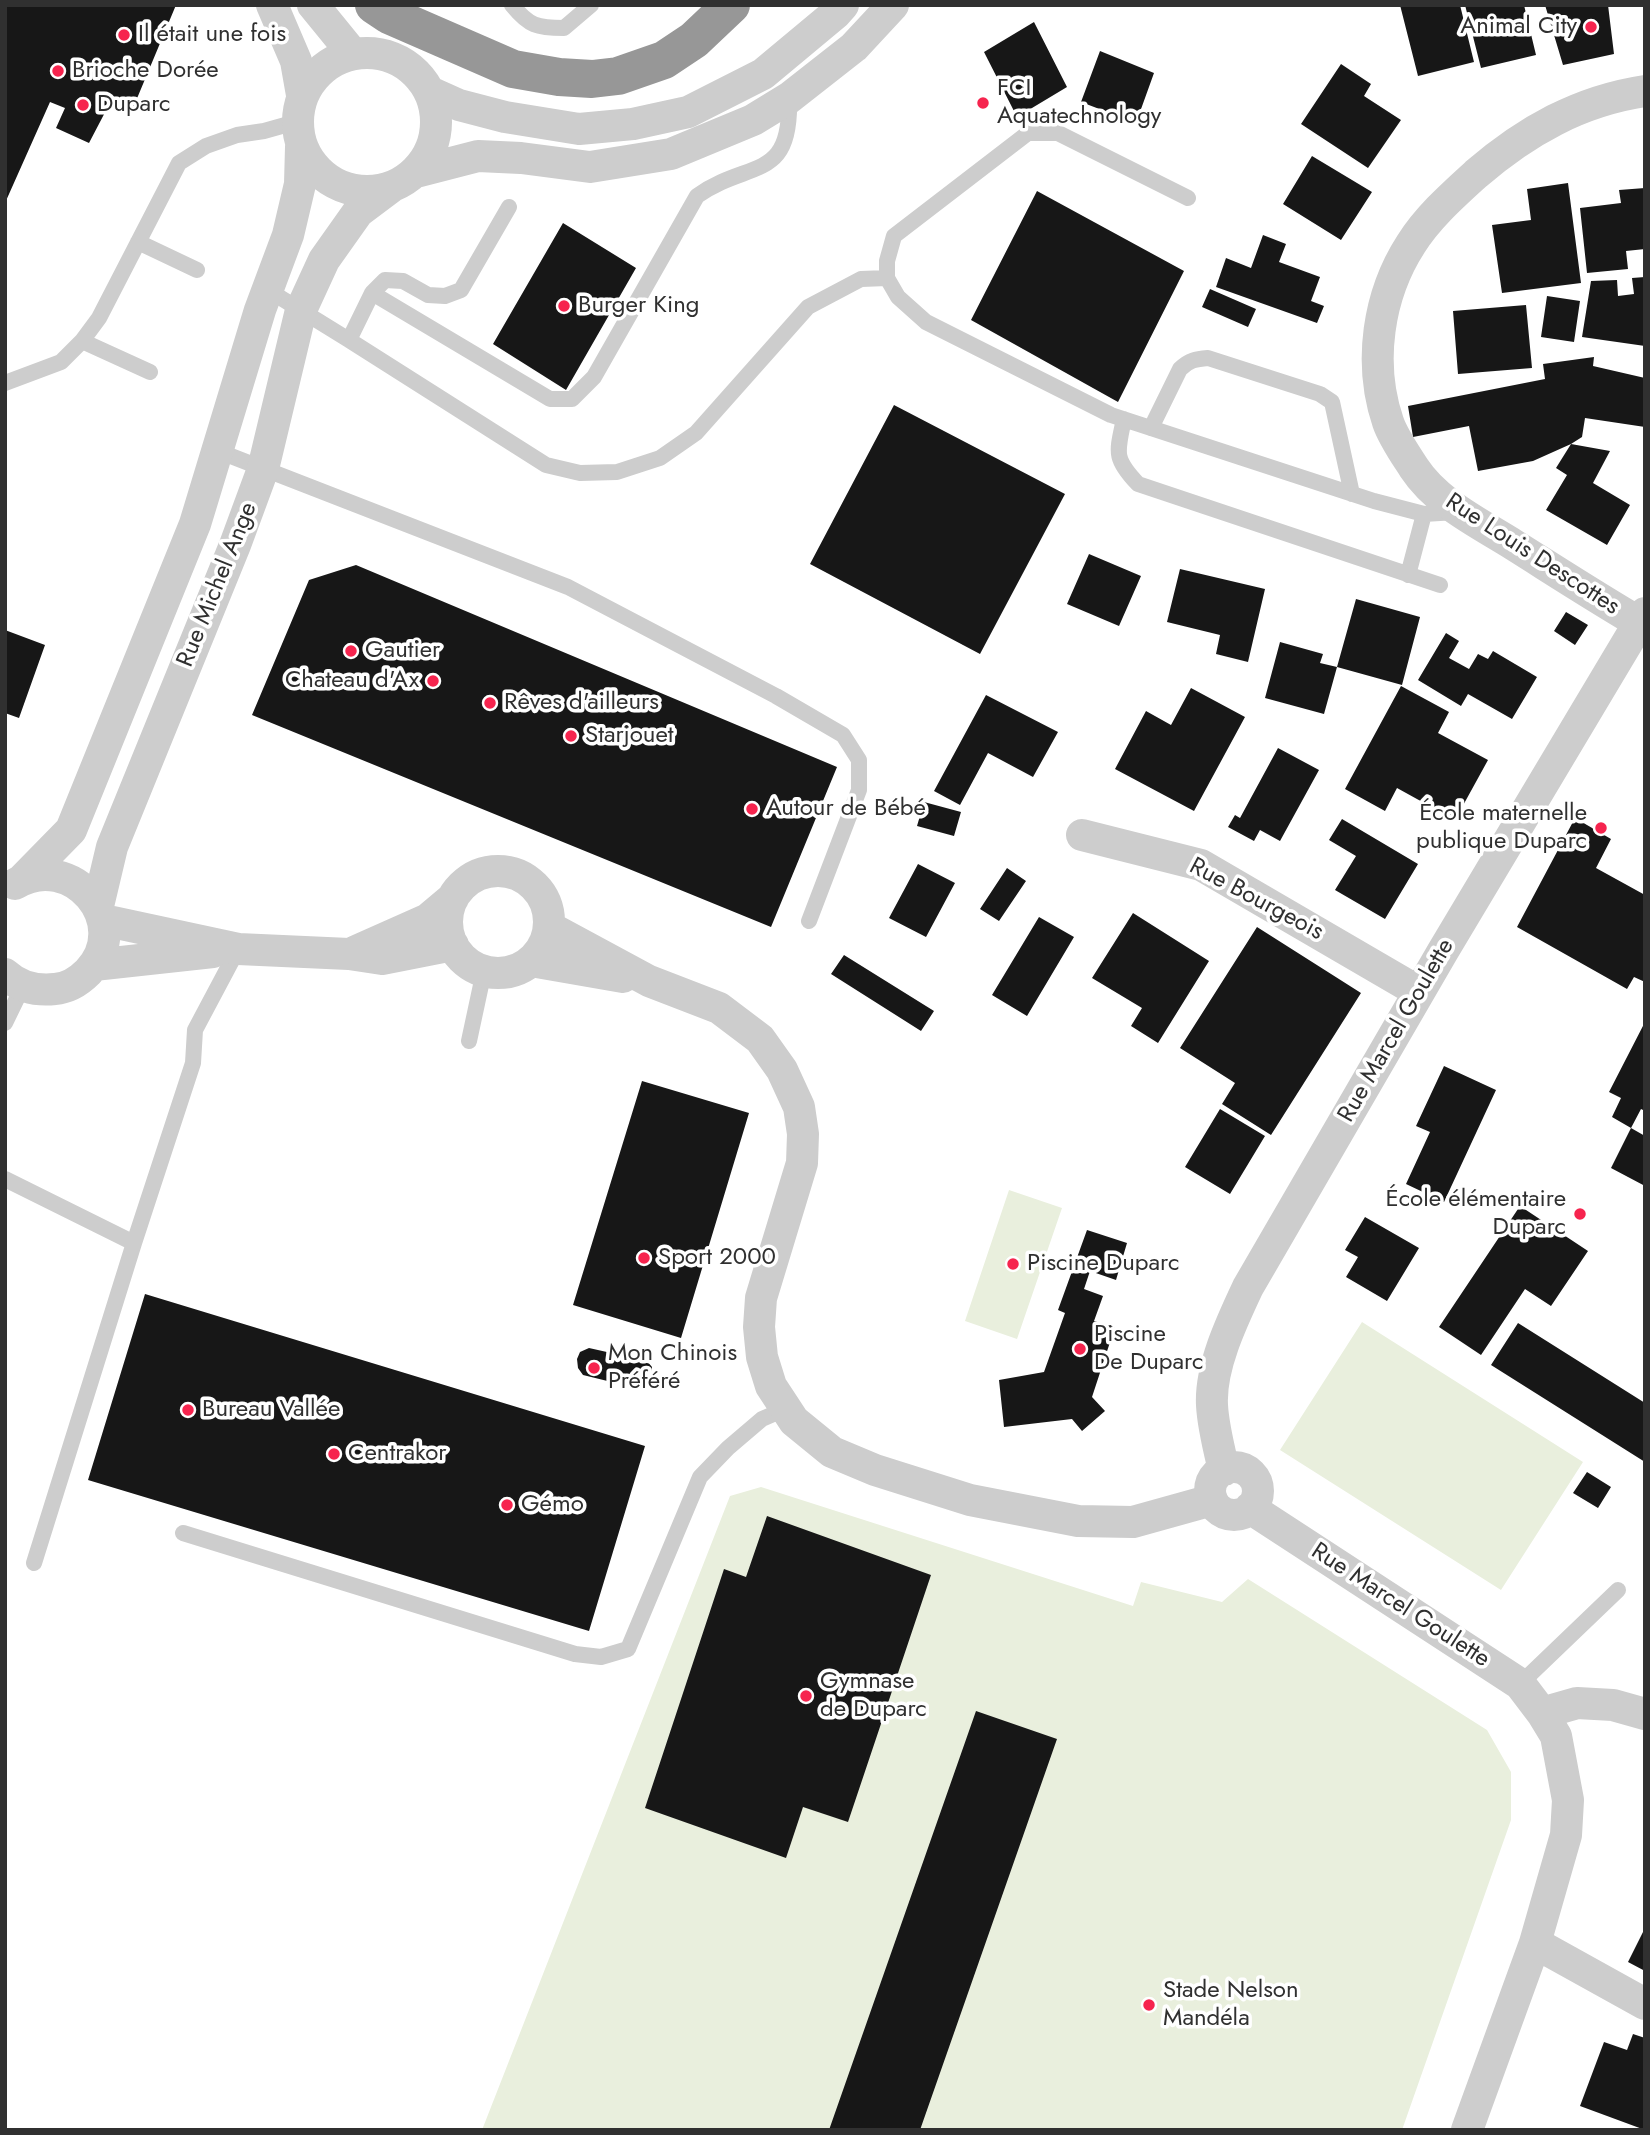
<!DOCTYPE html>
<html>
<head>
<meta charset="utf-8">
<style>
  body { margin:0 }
  #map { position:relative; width:1650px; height:2135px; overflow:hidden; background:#fff; font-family:Jost,sans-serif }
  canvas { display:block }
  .frame { position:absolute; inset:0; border:7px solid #303030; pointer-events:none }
</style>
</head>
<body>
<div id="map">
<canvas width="1650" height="2135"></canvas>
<div class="frame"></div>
</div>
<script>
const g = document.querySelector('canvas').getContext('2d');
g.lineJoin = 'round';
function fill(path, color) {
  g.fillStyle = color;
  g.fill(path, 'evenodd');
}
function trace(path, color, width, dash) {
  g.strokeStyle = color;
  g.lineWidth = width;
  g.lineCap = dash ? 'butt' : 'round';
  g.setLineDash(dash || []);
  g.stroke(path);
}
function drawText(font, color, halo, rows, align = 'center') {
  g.font = font + ' Jost,sans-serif';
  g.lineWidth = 7;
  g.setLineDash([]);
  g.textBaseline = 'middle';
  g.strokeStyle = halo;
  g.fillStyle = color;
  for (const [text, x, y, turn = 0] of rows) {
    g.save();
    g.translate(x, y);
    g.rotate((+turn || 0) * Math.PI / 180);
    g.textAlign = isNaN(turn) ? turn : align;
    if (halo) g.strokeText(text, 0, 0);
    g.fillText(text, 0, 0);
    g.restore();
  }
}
fill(new Path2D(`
  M1009,1190L1062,1208L1017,1339L965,1321Z
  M1362,1322L1583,1462L1501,1590L1280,1450Z
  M761,1487L1133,1606L1141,1582L1222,1602L1248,1579L1487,1730L1511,1772V1820L1402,2130H482L730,1496Z`), '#e9efdd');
fill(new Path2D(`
  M5,5H176L133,108L112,99L89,143L56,128L65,108L50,102L5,203Z
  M1400,5H1460L1474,62L1418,76Z
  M1465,5H1524L1536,55L1481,68Z
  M1545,5H1608L1614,54L1563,65Z
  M1034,22L1067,87L1017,117L984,52Z
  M1100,51L1154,73L1136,123L1081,102Z
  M1341,64L1371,84L1364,96L1401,120L1368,168L1301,124Z
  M1312,156L1372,192L1341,240L1283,204Z
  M1568,183L1581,283L1502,293L1492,225L1531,220L1527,189Z
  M1645,188V249L1626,251L1628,269L1587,273L1580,208L1621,203L1619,190Z
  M1037,191L1184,271L1118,402L971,320Z
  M563,223L636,268L566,390L493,344Z
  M1263,235L1286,244L1279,262L1320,277L1311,301L1324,306L1317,323L1216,287L1226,258L1251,268Z
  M1645,277V346L1582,337L1591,281L1617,280L1618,296L1634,294L1632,278Z
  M1210,289L1256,309L1248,327L1202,307Z
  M1547,296L1580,301L1574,342L1541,337Z
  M1526,305L1532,368L1458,374L1453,311Z
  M1594,357L1593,366L1645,378V427L1585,418L1582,437L1571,444L1533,461L1478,471L1469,426L1413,437L1408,406L1545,379L1543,364Z
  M894,405L1065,494L980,654L810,564Z
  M1571,444L1610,451L1593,483L1630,505L1607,545L1546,510L1567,475L1556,468Z
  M1089,554L1141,576L1119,626L1067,604Z
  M356,565L837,767L771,927L252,715L309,580Z
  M1180,569L1265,589L1248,662L1216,654L1220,635L1167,622Z
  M1356,599L1420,617L1402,685L1337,667L1324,714L1265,698L1280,642L1323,654L1320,663L1337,667Z
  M1566,612L1588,625L1575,645L1554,631Z
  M5,630L45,645L19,718L5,713Z
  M1446,633L1459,641L1449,658L1469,669L1478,654L1488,659L1493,651L1537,677L1512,719L1468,694L1461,706L1418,680Z
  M1401,686L1449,712L1438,733L1488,760L1455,820L1397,788L1385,811L1345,789Z
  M1191,688L1245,717L1194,811L1115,769L1146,711L1171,725Z
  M986,695L1058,732L1033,777L988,753L960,805L934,791Z
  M1278,748L1319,770L1280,841L1260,830L1254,841L1228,827L1235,815L1240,818Z
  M924,802L961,812L954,836L917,826Z
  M1575,818L1611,839L1596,868L1645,895V982L1634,977L1627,989L1517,927Z
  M1342,819L1418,864L1385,919L1335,890L1356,856L1329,840Z
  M918,864L955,883L926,937L889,918Z
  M1007,868L1026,881L999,921L980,909Z
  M1133,913L1209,961L1158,1043L1131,1026L1142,1008L1092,978Z
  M1039,917L1074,937L1027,1016L992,995Z
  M1257,927L1361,993L1271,1135L1222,1104L1235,1083L1180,1048Z
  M844,955L934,1011L921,1031L831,974Z
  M1645,1022V1111L1641,1109L1631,1128L1612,1117L1621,1098L1609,1092Z
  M1444,1066L1496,1090L1444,1202L1406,1184L1430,1132L1416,1126Z
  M642,1081L749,1113L681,1338L573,1305Z
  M1220,1109L1265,1136L1230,1194L1185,1167Z
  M1631,1128L1645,1136V1186L1611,1168Z
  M1520,1206L1588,1251L1551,1306L1525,1289L1481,1355L1439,1327Z
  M1365,1217L1419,1248L1387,1301L1346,1277L1358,1257L1345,1250Z
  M1087,1230L1127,1243L1116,1280L1090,1271L1084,1289L1103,1296L1094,1321L1115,1327L1092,1397L1105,1411L1082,1431L1072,1419L1004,1427L999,1380L1044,1372L1065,1313L1058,1310Z
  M145,1294L645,1446L589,1631L88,1480Z
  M1518,1323L1645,1403V1462L1491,1365Z
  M589,1348L647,1361L652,1367L649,1385L640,1389L583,1375L578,1368L577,1359L580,1352Z
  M1587,1472L1611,1487L1598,1508L1573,1493Z
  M767,1516L931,1575L848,1822L803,1807L786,1858L645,1808L724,1569L746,1577Z
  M976,1711L1057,1739L920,2130H829Z
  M1645,1928V1971L1628,1962Z
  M1633,2034L1645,2038V2130L1580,2106L1604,2042L1627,2050Z`), '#171717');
trace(new Path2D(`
  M512,5C529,26 537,28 564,28L591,5
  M1188,198L1058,133H1028L894,236L887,261V278L898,297L926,322L1111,415L1374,501L1424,514L1456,512
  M138,242L197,270
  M268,290L349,340L372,293L550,399H572L594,377L697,196C749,159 792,183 789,98
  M372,293L385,280L403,281L428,295L445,296L461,290L509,207
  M349,340L546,465L580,473L617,472L660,458L696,433L808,307L861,279L887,278
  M82,341L150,372
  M5,383L61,362L82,341L99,318L179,163L206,146L237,135L264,131L296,122
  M1124,419C1117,452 1113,458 1138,484L1440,585
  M1151,428L1180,369C1189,360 1196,359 1208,358L1320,394L1332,402L1352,494
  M218,451L568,587L776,696L843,735L859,760V790L809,921
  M1408,575L1424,514
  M5,1023L23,986
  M469,1041L484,971
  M5,1179L134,1243
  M183,1533L575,1654L601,1657L628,1649L700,1477L728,1448L762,1419L785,1409
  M34,1563L134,1243L193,1063L195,1030L238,949
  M1520,1684L1618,1590`), '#cdcdcd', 16);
trace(new Path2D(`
  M272,5L296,61L302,95
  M313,5L353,54
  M298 122a69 69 0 1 1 138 0a69 69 0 1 1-138 0Z
  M1645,91C1579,101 1526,131 1476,174C1453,195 1428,217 1411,244C1378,295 1368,363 1388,422C1393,437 1405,454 1414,468C1437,503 1479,523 1514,545C1557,572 1600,600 1645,626
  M430,92L459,105L505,117L579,129L633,124L688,112L763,74L835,14L843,5
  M416,172L478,156L521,158L590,167L671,154L753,120L789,98L854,47L893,5
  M1082,835L1201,865L1419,992
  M447 922a51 51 0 1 1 102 0a51 51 0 1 1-102 0Z
  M22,880L71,830L195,524L260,310L288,235L300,184L301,147
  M98,906L112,847L235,545L263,469L301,310L324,260L358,212L390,188
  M103,920L238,949L349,954L382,959L453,945
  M549,927L649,981L719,1008L760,1039L782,1070L799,1107L803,1134L802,1163L761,1298L759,1327L762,1357L771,1386L794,1421L832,1452L875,1470L970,1500L1078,1521L1133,1522L1212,1500
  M356,951L428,919L453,898
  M531,961L623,977
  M94,965L213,952
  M5,974C19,987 37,991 55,989C68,988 79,981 88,972C135,923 71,849 15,884
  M1210 1491a24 24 0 1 1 48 0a24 24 0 1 1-48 0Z
  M1224,1470C1219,1449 1213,1426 1212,1405C1210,1367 1232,1321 1248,1287L1443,951L1645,613
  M1250,1508L1520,1684L1542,1713L1556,1736L1568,1800L1566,1835L1535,1943L1467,2130
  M1542,1713L1577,1703L1613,1705L1645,1714
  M1535,1943L1645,2004`), '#cdcdcd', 32);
trace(new Path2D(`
  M374,5L389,15L513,69L559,77L592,79L618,76L664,60L694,40L731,5`), '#979797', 38);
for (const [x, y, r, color] of [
  [1591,27,7,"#f6244e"],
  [124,35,7,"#f6244e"],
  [58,71,7,"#f6244e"],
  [983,103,7,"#f6244e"],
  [83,105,7,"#f6244e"],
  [564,306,7,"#f6244e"],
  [351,651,7,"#f6244e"],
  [433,681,7,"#f6244e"],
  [490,703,7,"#f6244e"],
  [571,736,7,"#f6244e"],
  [752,809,7,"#f6244e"],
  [1601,828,7,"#f6244e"],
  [1580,1214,7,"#f6244e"],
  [644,1258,7,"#f6244e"],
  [1013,1264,7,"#f6244e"],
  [1080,1349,7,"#f6244e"],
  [594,1368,7,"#f6244e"],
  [188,1410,7,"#f6244e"],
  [334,1454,7,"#f6244e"],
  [507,1505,7,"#f6244e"],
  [806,1696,7,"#f6244e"],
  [1149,2005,7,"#f6244e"]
]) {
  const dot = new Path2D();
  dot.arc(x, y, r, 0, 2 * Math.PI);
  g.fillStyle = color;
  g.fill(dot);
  trace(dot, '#fff', 2.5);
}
drawText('24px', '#303030', '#fff', [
  ["Animal City",1577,27,"right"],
  ["Il était une fois",138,35],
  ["Brioche Dorée",72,71],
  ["FCI",997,89],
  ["Aquatechnology",997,117],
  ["Duparc",97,105],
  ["Burger King",578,306],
  ["Gautier",365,651],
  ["Chateau d'Ax",419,681,"right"],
  ["Rêves d'ailleurs",504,703],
  ["Starjouet",585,736],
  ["Autour de Bébé",766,809],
  ["École maternelle",1587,814,"right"],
  ["publique Duparc",1587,842,"right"],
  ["École élémentaire",1566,1200,"right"],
  ["Duparc",1566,1228,"right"],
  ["Sport 2000",658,1258],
  ["Piscine Duparc",1027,1264],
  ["Piscine",1094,1335],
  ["De Duparc",1094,1363],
  ["Mon Chinois",608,1354],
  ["Préféré",608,1382],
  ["Bureau Vallée",202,1410],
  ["Centrakor",348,1454],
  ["Gémo",521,1505],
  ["Gymnase",820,1682],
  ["de Duparc",820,1710],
  ["Stade Nelson",1163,1991],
  ["Mandéla",1163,2019]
], 'left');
drawText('24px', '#303030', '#fff', [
  ["Rue Louis Descottes",1532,555,33],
  ["Rue Michel Ange",218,585,-68],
  ["Rue Bourgeois",1256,900,28],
  ["Rue Marcel Goulette",1397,1031,-60],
  ["Rue Marcel Goulette",1400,1606,33]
]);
</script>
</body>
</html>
